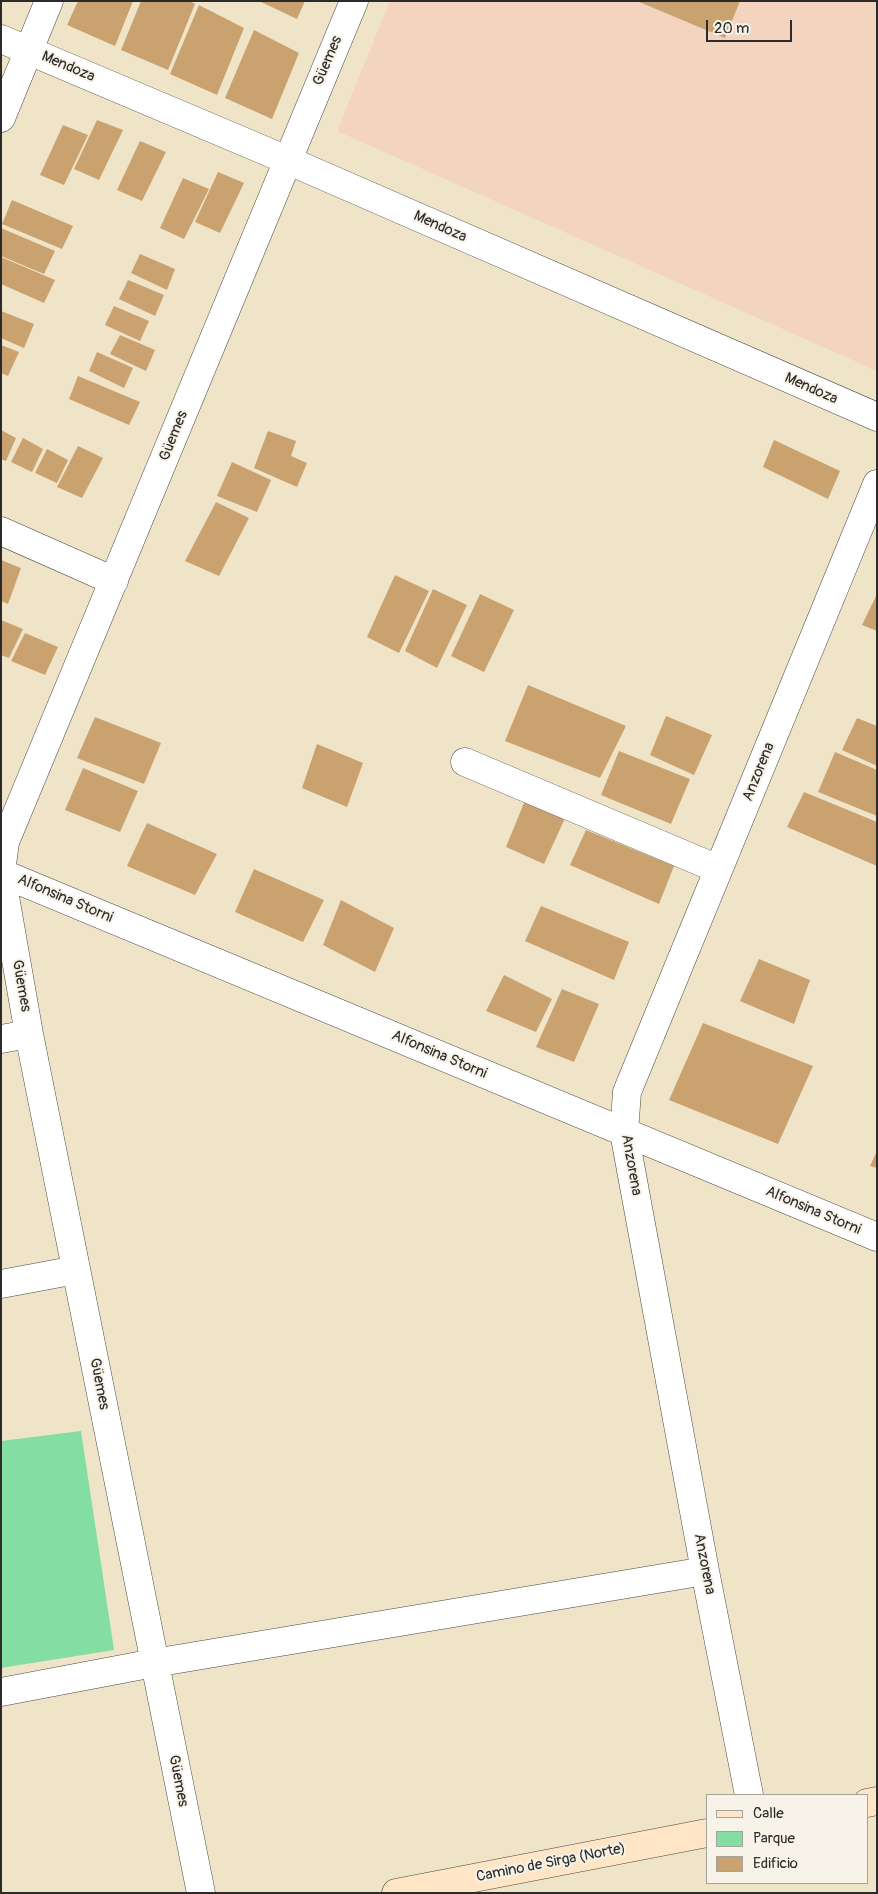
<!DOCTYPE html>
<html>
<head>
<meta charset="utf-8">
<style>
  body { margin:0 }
  #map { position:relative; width:878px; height:1894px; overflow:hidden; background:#efe4c8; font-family:Pangolin,sans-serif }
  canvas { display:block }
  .frame { position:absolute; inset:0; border:2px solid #2b2b2b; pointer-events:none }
  .legend { position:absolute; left:706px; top:1794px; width:162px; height:90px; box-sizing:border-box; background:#f7f3e8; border:1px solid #a5a39c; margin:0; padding:6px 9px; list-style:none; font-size:15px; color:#2b2b2b }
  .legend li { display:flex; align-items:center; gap:10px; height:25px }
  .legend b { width:25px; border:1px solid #a5a39c }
  .scale { position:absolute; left:706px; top:20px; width:86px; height:22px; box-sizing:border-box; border:2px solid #2b2b2b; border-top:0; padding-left:6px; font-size:15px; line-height:18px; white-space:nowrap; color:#2b2b2b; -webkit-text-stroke:4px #f7f3e8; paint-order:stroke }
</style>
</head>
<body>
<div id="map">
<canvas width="878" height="1894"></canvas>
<div class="frame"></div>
<ul class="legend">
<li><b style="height:6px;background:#fde5c5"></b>Calle</li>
<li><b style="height:14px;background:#84dda3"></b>Parque</li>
<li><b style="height:14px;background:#c9a270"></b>Edificio</li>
</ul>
<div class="scale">20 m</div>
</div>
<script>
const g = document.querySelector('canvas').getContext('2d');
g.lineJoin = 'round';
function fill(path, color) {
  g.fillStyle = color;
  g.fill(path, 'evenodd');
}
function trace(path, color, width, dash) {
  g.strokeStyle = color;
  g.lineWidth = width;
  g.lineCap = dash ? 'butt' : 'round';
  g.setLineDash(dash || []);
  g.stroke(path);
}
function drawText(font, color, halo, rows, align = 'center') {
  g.font = font + ' Pangolin,sans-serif';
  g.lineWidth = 4;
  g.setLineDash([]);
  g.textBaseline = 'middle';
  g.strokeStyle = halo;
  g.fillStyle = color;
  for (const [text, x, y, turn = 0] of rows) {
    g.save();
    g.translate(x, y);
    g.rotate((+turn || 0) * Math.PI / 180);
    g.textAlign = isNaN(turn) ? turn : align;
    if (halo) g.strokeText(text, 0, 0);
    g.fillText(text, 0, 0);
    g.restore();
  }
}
fill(new Path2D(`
  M390,1H877V371L337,131Z`), '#f3d4bf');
fill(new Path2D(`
  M81,1431L114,1650L1,1668V1441Z`), '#84dda3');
fill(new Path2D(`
  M78,1H133L115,46L67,25Z
  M141,1H190L195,4L168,70L121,50Z
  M259,1H305L297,19Z
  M637,1H740L725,38Z
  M199,5L244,28L217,95L170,74Z
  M254,30L299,53L272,119L225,98Z
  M97,120L123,130L99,180L74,169Z
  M63,125L88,135L64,185L40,175Z
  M140,141L166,152L142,201L117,190Z
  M218,172L244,183L220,233L195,222Z
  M183,178L209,189L184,239L160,228Z
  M12,200L73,226L62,249L2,224Z
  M1,228L55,251L44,274L1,256Z
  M140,254L175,269L167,290L131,273Z
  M1,257L55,280L44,303L1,284Z
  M128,280L164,295L155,316L119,299Z
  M114,306L149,321L140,341L105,325Z
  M1,311L34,324L24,348L1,338Z
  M120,335L155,350L146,371L110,354Z
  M1,345L19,352L8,376L1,373Z
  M97,352L133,368L124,388L89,371Z
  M78,376L140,402L129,425L69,399Z
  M1,430L16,438L6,461L1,459Z
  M268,431L296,441L291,456L307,463L297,487L254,468Z
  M23,438L43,449L32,472L11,462Z
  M774,440L840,471L828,499L763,467Z
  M78,446L103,458L82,498L57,487Z
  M47,449L68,460L57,483L35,473Z
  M232,462L271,480L257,512L217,496Z
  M216,502L249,518L219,576L185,561Z
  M1,560L21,568L8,604L1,601Z
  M395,575L429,591L399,653L367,637Z
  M433,589L467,605L437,668L405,651Z
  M480,594L514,610L484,672L451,656Z
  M877,594V631L862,625Z
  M1,620L23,629L9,658L1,655Z
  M25,633L58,647L45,675L11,661Z
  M528,685L626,726L600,778L505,741Z
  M666,716L712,735L694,775L650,755Z
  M95,717L161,743L144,784L77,758Z
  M857,718L877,726V766L842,750Z
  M317,744L363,763L347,807L302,788Z
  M619,751L690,779L671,824L601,795Z
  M835,752L877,770V816L818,792Z
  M83,768L138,791L120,832L65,810Z
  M804,792L877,822V866L787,827Z
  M526,798L566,816L544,864L506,847Z
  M147,823L217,854L195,895L127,866Z
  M586,830L674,866L659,904L570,865Z
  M254,869L324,900L303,942L235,912Z
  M341,900L394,928L375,972L323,945Z
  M541,906L629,942L614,980L525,941Z
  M759,959L810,980L794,1024L740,1001Z
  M504,975L552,999L536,1032L486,1011Z
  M562,989L599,1004L574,1062L536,1047Z
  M703,1023L813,1066L778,1144L669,1100Z
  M877,1151V1168L870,1166Z`), '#c9a270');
const street = new Path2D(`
  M1,39L287,160L877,417
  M1,118L49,1
  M1,531L114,581
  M465,762L718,869
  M1,872L5,842L354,1
  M1,873L877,1237
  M1,874L29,1034L201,1893
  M1,1039L29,1034
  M1,1284L76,1270
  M1,1692L154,1663L705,1571
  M749,1795L705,1571L624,1132L627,1092L877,484`);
const secondary = new Path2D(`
  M867,1803L877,1801
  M396,1893L707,1833`);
trace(street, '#484743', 29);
trace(secondary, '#484743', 29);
trace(street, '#fff', 28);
trace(secondary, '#fde5c5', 28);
drawText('15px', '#2b2b2b', '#f7f3e8', [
  ["Güemes",328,61,-67],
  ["Mendoza",68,67,23],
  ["Mendoza",440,227,24],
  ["Mendoza",811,389,24],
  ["Güemes",174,436,-68],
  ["Anzorena",759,772,-68],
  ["Alfonsina Storni",65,899,23],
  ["Güemes",21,986,80],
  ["Alfonsina Storni",439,1055,23],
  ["Anzorena",631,1165,80],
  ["Alfonsina Storni",813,1211,23],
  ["Güemes",99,1384,79],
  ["Anzorena",704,1564,79],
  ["Güemes",178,1781,79],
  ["Camino de Sirga (Norte)",551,1863,-11]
]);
</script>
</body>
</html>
